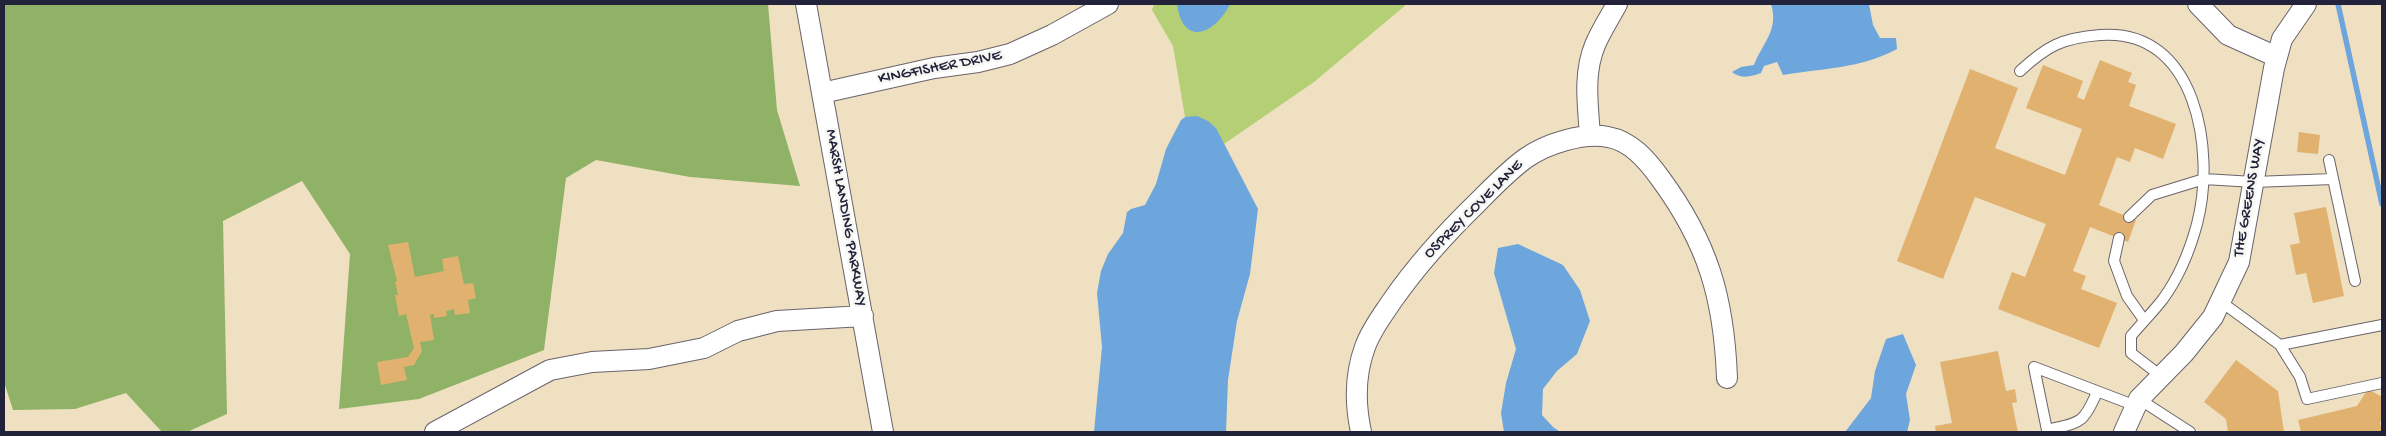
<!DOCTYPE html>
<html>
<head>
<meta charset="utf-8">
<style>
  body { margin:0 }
  #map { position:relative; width:2386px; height:436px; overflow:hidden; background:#efe0c2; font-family:"Gochi Hand",sans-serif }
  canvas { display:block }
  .frame { position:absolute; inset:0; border:5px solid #22223b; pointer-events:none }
</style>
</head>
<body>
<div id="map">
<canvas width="2386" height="436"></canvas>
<div class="frame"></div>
</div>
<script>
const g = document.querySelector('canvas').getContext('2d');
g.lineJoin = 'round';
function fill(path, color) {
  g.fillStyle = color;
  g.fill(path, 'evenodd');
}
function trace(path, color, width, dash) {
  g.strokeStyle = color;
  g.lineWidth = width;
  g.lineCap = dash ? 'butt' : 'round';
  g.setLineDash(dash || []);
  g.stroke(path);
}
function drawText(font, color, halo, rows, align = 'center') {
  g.font = font + ' "Gochi Hand",sans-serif';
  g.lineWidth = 5;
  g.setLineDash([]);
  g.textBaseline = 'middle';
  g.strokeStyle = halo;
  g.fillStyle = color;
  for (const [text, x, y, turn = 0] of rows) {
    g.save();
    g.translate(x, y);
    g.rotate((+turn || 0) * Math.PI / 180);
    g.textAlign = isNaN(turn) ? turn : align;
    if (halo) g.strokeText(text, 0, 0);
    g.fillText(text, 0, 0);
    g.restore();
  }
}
fill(new Path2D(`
  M1154,4H1407L1314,82L1224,144C1215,127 1205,116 1185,117L1173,46L1152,10Z`), '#b5cf75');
fill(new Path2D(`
  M4,4H768L777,110L800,186L690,177L596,160L566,178L544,350L419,399L339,409L350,254L302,181L223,221L227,414L187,432H162L126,393L75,409L13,410L4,382Z`), '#90b266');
fill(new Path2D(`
  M1177,4H1230C1215,34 1183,48 1177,4Z
  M1771,4H1869L1873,25L1880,38H1896L1897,49C1860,69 1823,68 1783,75L1777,62L1764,66L1761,73C1750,77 1741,79 1732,72L1741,67L1754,65C1763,42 1779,30 1771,4Z
  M1197,116L1208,121L1216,128L1258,209L1250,274L1237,321L1228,380L1226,432H1094L1102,347L1097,293L1101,271L1108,254L1123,233L1127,212L1131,209L1145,205L1156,184L1166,149L1181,120L1185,117Z
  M1518,244L1563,265L1580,290L1590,321L1577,354L1557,371L1543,389L1542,415L1553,427L1560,432H1504L1501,413L1506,383L1516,349L1494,273L1498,248Z
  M1903,334L1916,365L1906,394L1910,420L1907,432H1845L1871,398L1875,371L1886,339Z`), '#6ca6dc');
trace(new Path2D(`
  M2338,4L2382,204`), '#6ca6dc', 5.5);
fill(new Path2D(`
  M2100,60L2132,73L2128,82L2136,85L2129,106L2176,124L2163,159L2135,148L2130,162L2117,157L2099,205L2136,220L2128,242L2090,227L2073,271L2086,276L2081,289L2117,303L2099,348L1998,309L2012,272L2025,277L2046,224L1975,197L1943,279L1897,261L1970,69L2018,88L1995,148L2065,175L2082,129L2026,108L2043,65L2083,81L2077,97L2084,100Z
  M2299,132L2320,135L2318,154L2297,152Z
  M2326,207L2344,296L2313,303L2306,273L2296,275L2290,245L2300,243L2294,213Z
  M408,242L415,277L444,271L442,259L458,256L464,284L473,283L476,298L468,300L470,313L455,315L454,309L446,311L447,316L434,318V314L430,315L434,340L420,342L422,351L414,365L404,367L407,380L381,385L377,362L408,357L414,348L406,314L399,316L395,295H398L395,281H397L388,245Z
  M1998,351L2006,391L2015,389L2017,402L2012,403L2018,432H1936L1935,426L1952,423L1940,362Z
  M2236,360L2278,391L2284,432H2228L2226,419L2204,402Z
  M2368,389L2382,397V419L2380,423L2382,432H2301L2298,420L2357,406Z`), '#e1b16f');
const lane = new Path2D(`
  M2020,71C2047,46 2062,38 2100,35C2197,27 2216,152 2197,224C2190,250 2179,277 2163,299C2153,312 2141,324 2131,336V353L2161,376
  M2329,160L2355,281
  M2129,217L2152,195L2204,179L2254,182L2333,179
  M2119,238L2114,261L2127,296L2144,320
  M2220,301L2280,345L2300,377L2307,399L2382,383
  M2280,345L2382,325
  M2097,392C2083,425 2080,422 2047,430L2034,367L2136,406
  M2139,399L2190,432`);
const street = new Path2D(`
  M806,4L883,432
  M2198,4L2228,35L2277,57
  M822,93L934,68L978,62L1010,54L1052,35L1108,4
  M1590,136C1588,105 1583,74 1595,45C1601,31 1610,17 1617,4
  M435,432L550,370L592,362L649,359L704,348L738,331L777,321L863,316
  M1361,432C1355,404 1355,374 1365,347C1371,330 1382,316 1392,301C1417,265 1446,233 1478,202C1493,187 1508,171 1526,158C1546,144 1583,132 1608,137C1631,141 1647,160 1660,178C1708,243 1724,298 1727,378
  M2124,432L2139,399L2184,353L2213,317L2239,262L2274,68L2282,39L2306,4`);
trace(lane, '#6a646a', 12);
trace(street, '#6a646a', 22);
trace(lane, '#fff', 10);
trace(street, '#fff', 20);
drawText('16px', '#22223b', '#f6f6f2', [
  ["KINGFISHER DRIVE",940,68,-11],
  ["THE GREENS WAY",2250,198,-80],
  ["OSPREY COVE LANE",1474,210,-45],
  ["MARSH LANDING PARKWAY",845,218,80]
]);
</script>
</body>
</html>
